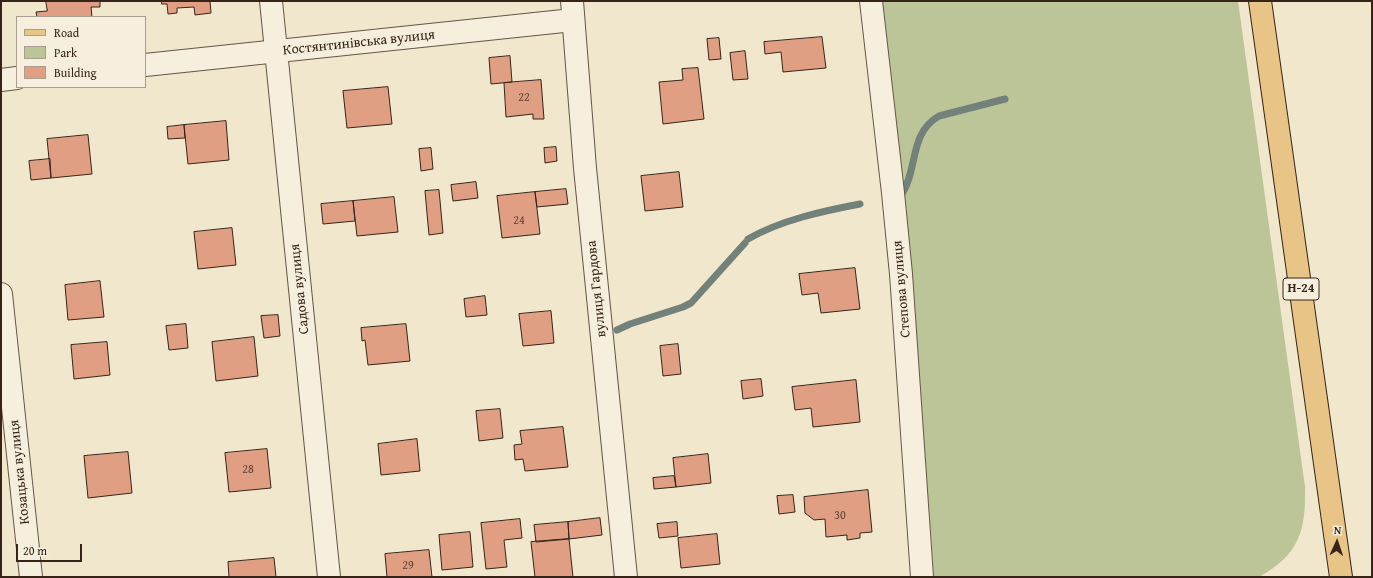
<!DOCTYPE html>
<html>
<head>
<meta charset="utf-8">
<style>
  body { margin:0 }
  #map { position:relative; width:1373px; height:578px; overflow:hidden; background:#f1e7cc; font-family:"Gentium Book Plus",serif }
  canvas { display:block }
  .frame { position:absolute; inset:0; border:2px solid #362419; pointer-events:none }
  .legend { position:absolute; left:16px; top:16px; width:130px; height:72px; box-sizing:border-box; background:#f6efde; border:1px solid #a99e8f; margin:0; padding:5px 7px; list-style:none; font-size:12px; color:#362419 }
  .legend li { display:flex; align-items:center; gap:8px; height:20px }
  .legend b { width:20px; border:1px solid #a99e8f }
  .north { position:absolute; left:1317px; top:522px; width:40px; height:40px; -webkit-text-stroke:3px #f6efde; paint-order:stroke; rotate:3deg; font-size:11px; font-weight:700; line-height:16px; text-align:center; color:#362419 }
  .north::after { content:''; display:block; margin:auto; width:14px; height:18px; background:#362419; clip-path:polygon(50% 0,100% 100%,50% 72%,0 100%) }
  .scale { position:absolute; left:16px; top:544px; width:66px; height:18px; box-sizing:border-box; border:2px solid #362419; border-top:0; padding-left:5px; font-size:12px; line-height:14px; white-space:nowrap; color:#362419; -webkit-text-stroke:3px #f6efde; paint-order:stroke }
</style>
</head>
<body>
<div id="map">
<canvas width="1373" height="578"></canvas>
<div class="frame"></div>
<ul class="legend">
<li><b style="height:5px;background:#e8c486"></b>Road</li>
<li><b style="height:11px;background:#bbc597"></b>Park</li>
<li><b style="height:11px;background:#e09f83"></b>Building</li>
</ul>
<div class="north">N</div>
<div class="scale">20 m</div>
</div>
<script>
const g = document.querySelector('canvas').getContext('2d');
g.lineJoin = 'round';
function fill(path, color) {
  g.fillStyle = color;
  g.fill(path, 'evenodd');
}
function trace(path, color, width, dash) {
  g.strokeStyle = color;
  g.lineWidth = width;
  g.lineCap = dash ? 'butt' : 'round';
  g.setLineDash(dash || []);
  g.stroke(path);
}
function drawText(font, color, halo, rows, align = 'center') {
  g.font = font + ' "Gentium Book Plus",serif';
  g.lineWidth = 3.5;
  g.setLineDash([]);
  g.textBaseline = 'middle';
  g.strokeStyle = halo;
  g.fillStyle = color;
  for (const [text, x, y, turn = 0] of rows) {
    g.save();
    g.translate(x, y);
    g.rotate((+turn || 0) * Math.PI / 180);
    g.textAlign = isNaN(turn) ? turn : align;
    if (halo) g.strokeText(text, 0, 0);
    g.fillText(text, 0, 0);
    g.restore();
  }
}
fill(new Path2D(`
  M879,1H1238L1305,487C1306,531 1299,555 1259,577H934L918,367Z`), '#bbc597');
trace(new Path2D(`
  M902,194C918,169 909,133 939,116L1005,99
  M748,239C781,220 823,211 860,204
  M617,330L630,324L683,307L691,303L745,243`), '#73817b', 7);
const building = new Path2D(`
  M46,1H100V7H91L92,17H37L36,12L47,11Z
  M162,1H210L211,13L195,15L194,7L177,8V13L168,14L167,4H162Z
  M822,37L826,68L783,72L781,52L765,54L764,42Z
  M719,38L721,59L709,60L707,39Z
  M745,51L748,79L733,80L730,53Z
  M510,56L512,82L491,84L489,58Z
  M698,68L704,119L663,124L659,82L683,80L682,69Z
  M541,80L544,119H533V114L506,117L504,83Z
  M388,87L392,124L347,128L343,91Z
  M226,121L229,160L188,164L184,125Z
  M184,125L185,138L168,139L167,127Z
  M88,135L92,174L51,178L47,139Z
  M556,147L557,161L545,163L544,148Z
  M431,148L433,169L421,171L419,149Z
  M50,159L51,178L31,180L29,161Z
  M679,172L683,207L645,211L641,176Z
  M476,182L478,198L453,201L451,185Z
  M566,189L568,204L537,207L535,192Z
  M439,190L443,233L429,235L425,191Z
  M535,192L540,234L502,238L497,196Z
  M394,197L398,232L357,236L353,201Z
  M353,201L355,221L323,224L321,204Z
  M232,228L236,265L198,269L194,232Z
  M855,268L860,309L821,313L818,293L802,295L799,274Z
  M100,281L104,317L68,320L65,285Z
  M485,296L487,315L466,317L464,299Z
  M551,311L554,343L523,346L519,314Z
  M278,315L280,336L264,338L261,316Z
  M186,324L188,348L169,350L166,326Z
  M406,324L410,361L368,365L365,340L362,341L361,328Z
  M254,337L258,376L216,381L212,342Z
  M107,342L110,375L74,379L71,345Z
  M678,344L681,374L663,376L660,346Z
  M761,379L763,396L743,399L741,381Z
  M856,380L860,422L813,427L811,408L795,410L792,387Z
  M500,409L503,438L479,441L476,411Z
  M563,427L568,467L525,471L523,459L515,460L514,445L522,444L520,431Z
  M417,439L420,471L381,475L378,444Z
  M267,449L271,488L229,492L225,453Z
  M128,452L132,493L88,498L84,456Z
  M708,454L711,483L676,487L673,458Z
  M674,476L676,487L654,489L653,478Z
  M868,490L872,532L860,533V538L847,540V535L826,537L825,519L814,520L805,513L804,497Z
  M793,495L795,512L779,514L777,496Z
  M600,518L602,535L569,539L568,522Z
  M520,519L522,538L504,540L507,567L486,569L481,523Z
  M568,522L569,539L536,542L534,525Z
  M677,522L678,536L659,538L657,524Z
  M470,532L473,567L442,570L439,535Z
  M717,534L720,564L681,568L678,538Z
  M569,539L573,577H535L531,542Z
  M429,550L432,577H387L385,554Z
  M274,558L276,577H229L228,562Z`);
fill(building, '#e09f83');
trace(building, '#362419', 1);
const minor = new Path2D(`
  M271,1L329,577
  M572,1L585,168L626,577
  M871,1L893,193L901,274L922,577
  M145,65L573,20
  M1,80L17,78
  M1,294L31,577`);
const major = new Path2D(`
  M1260,1L1341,577`);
trace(minor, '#655546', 24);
trace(major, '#362419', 24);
trace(minor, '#f6efde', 22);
trace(major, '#e8c486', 22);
drawText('12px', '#604334', null, [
  ["22",524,98],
  ["24",519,221],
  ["28",248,470],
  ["30",840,516],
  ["29",408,566]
]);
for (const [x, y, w] of [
  [1301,289,36]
]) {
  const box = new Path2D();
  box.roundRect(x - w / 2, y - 11, w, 22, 3);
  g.fillStyle = '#f6efde';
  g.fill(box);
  trace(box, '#362419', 1);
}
drawText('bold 13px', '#362419', null, [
  ["Н-24",1301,289]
]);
drawText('14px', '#362419', '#f6efde', [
  ["Костянтинівська вулиця",359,43,-6],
  ["Садова вулиця",300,289,-96],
  ["вулиця Гардова",597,289,-96],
  ["Степова вулиця",902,289,-95],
  ["Козацька вулиця",20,472,-96]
]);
</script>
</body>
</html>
